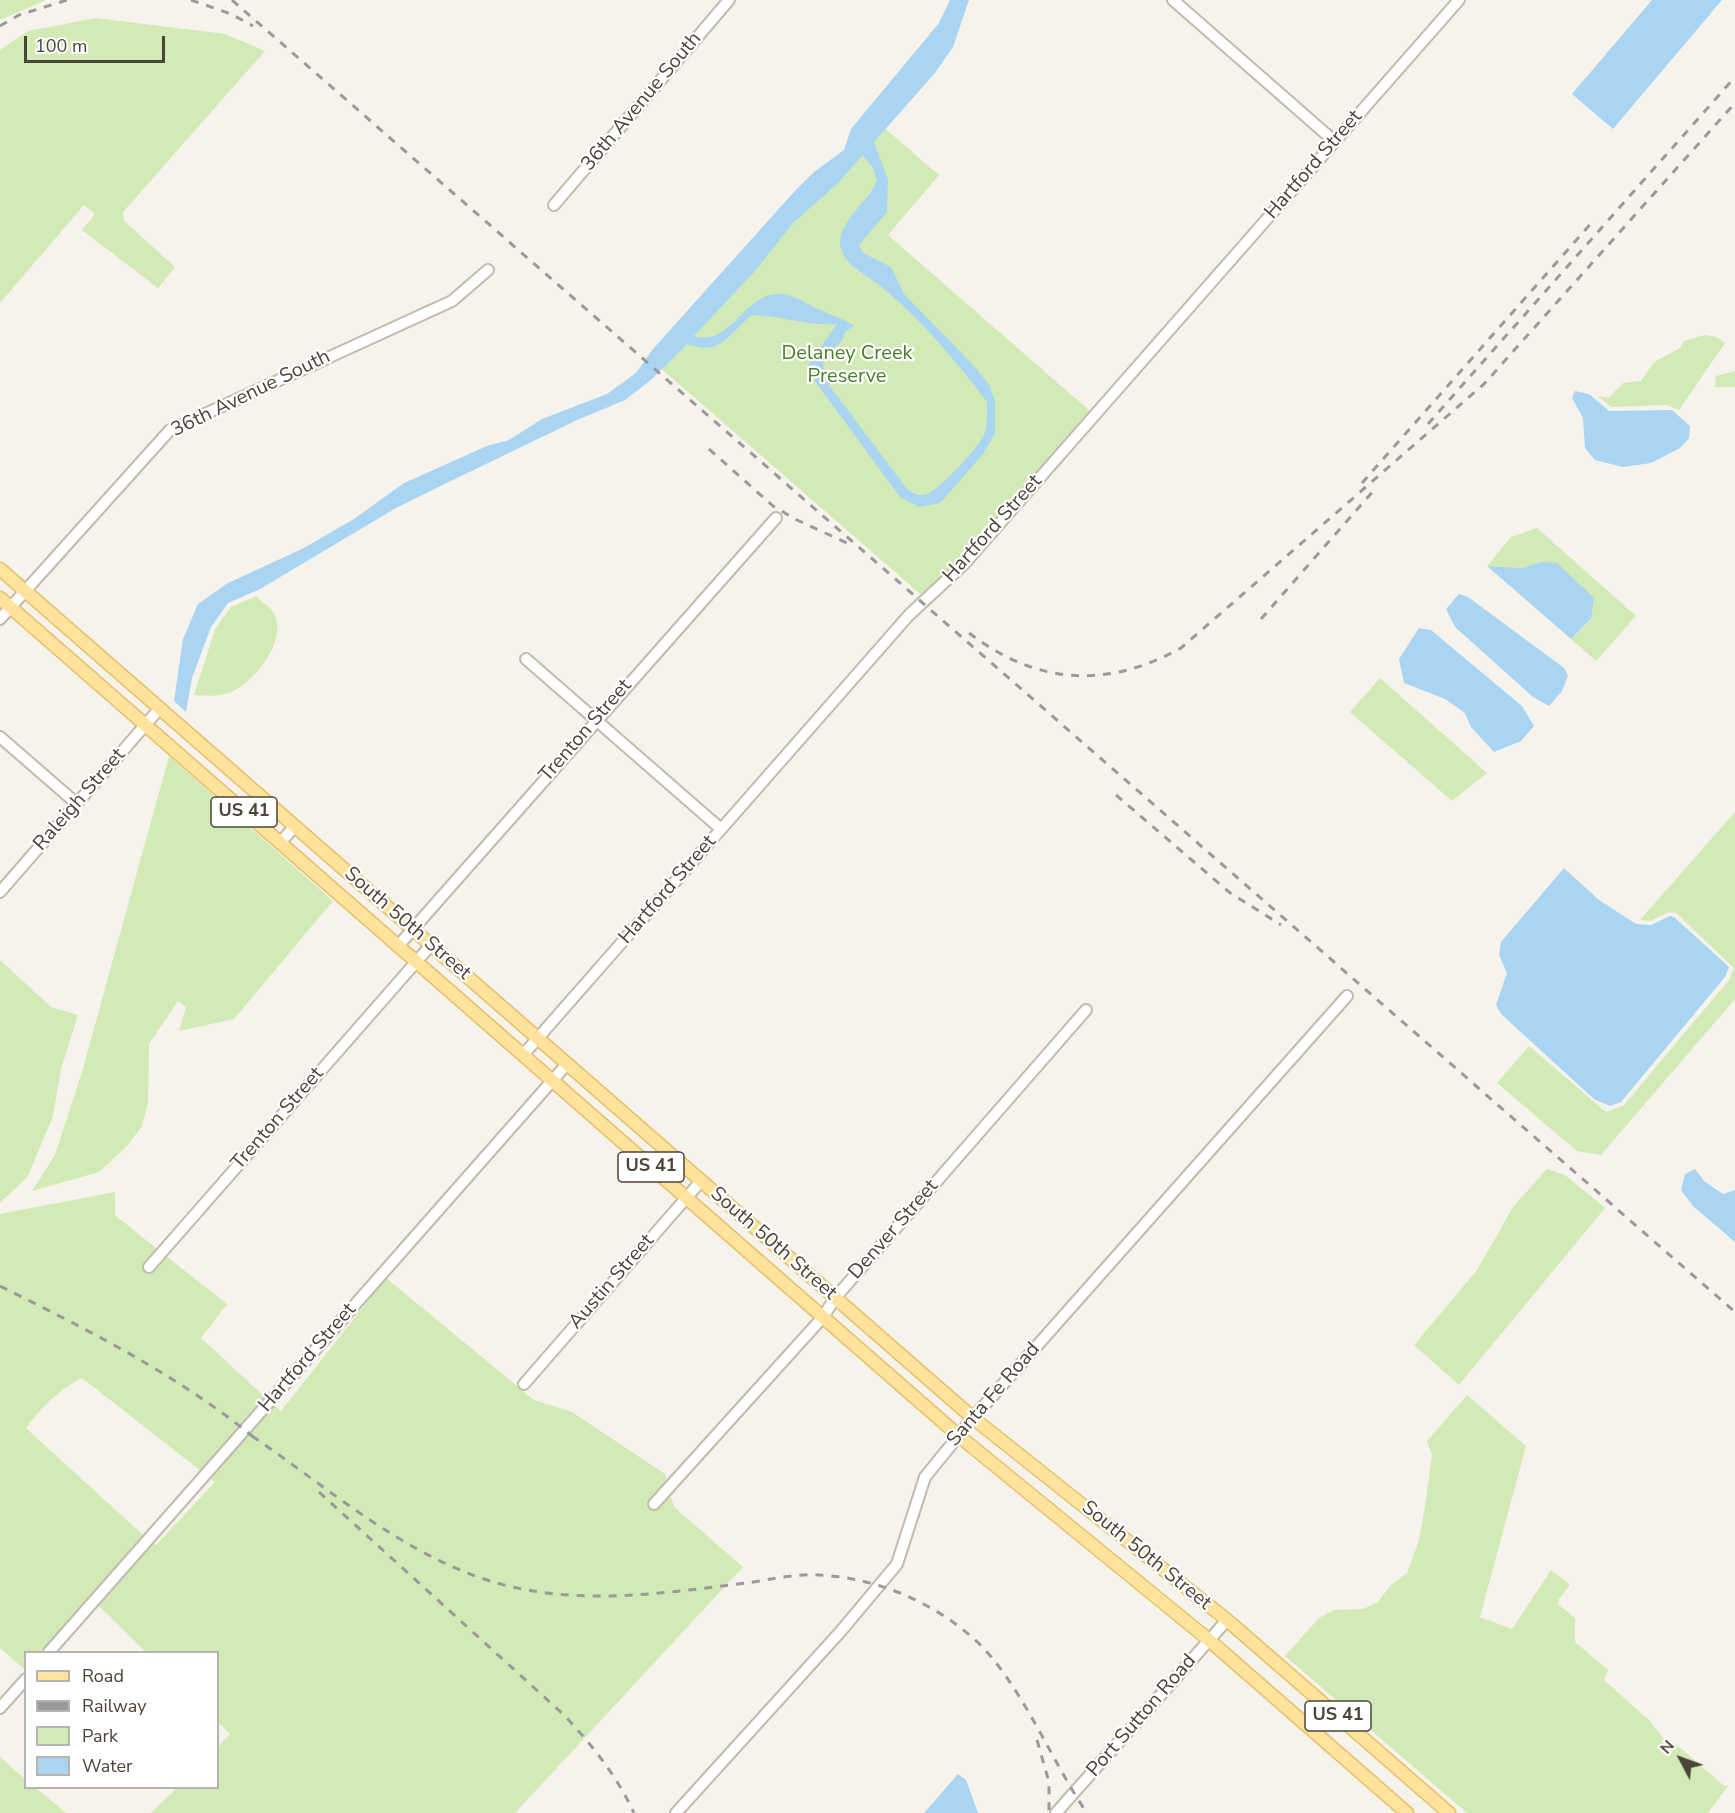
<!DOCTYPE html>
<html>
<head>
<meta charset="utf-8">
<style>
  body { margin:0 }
  #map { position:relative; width:1735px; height:1813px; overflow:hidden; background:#f6f3ec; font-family:"Nunito Sans",sans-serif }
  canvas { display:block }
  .legend { position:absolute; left:24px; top:1651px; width:195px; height:138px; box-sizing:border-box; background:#fff; border:2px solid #b7b4b0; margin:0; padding:8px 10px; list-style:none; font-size:18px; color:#4b4439 }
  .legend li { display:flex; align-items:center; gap:12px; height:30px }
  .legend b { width:30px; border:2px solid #b7b4b0 }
  .north { position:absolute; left:1651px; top:1729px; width:60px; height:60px; -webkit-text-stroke:4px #fff; paint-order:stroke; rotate:311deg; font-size:16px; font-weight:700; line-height:24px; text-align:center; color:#4b4439 }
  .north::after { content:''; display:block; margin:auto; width:21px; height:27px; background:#4b4439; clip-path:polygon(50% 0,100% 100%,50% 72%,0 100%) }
  .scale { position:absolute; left:24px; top:36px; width:141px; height:27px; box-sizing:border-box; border:3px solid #4b4439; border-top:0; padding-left:8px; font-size:18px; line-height:21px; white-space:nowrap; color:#4b4439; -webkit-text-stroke:4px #fff; paint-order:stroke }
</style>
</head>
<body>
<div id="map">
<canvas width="1735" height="1813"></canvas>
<ul class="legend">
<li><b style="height:8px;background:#ffe39c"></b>Road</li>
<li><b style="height:8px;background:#9a9a9a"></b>Railway</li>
<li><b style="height:16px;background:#d2eab5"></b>Park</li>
<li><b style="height:16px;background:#a9d4f2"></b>Water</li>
</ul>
<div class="north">N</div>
<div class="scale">100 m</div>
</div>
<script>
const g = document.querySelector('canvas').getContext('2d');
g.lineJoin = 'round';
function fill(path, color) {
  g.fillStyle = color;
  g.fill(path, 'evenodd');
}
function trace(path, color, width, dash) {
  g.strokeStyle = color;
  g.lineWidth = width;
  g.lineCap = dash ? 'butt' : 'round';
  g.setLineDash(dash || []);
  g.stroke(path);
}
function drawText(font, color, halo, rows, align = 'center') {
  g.font = font + ' "Nunito Sans",sans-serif';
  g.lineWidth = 4.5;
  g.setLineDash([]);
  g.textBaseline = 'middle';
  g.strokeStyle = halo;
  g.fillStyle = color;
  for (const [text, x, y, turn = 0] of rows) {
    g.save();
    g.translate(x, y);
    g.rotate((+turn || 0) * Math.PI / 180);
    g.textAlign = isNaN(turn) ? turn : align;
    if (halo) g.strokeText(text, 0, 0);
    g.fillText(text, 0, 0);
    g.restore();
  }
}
fill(new Path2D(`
  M0,0H46L0,20Z
  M96,18L225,34L265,51L123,212L124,221L175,267L158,288L82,230L95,214L84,205L0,303V50L28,31Z
  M874,119L939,175L888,235L1091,412L925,598L657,365Z
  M1705,335L1717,337L1725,343L1679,410L1667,405L1611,407L1598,396L1608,398L1623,383L1641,381L1654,362L1680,348L1684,341Z
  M1735,371V387H1715L1716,376Z
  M1537,528L1636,616L1596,661L1571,639L1591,620L1542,562L1521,568L1487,566L1511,537Z
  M256,596C261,601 269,606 273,612C290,638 255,682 231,692C219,697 207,696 194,695L215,629L231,607Z
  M1380,678L1487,773L1452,801L1350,712Z
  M169,756L333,901L234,1019L179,1031L186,1007L178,1001L149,1044L148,1102L142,1126L127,1146L99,1172L32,1191L55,1155L82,1072Z
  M1735,812V999L1601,1155L1577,1151L1497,1083L1529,1046L1606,1112L1624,1105L1729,980L1734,968L1676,913L1669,912L1650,921L1640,920Z
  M0,960L51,1007L78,1015L61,1069L53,1116L28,1176L0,1203Z
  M1547,1169L1565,1175L1605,1208L1459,1385L1414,1345L1477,1270L1513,1207Z
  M115,1192V1215L157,1249L142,1267L150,1274L166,1256L227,1304L201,1338L266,1398L201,1471L82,1378C59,1389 41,1408 26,1428L144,1536L41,1652H26L25,1670L0,1648V1214Z
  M386,1278L534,1400L572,1412L665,1474L667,1481L647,1505L655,1511L670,1494L674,1507L743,1567L515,1813H151L177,1788H218V1747L230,1734L218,1722V1652H146L98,1605L152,1543L156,1545L215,1482L210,1478L274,1405L281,1411Z
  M1467,1395L1526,1446L1480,1617L1512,1629L1551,1570L1570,1585L1559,1599L1558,1604L1575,1618V1642L1608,1670L1604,1680L1650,1721L1665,1741L1677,1745L1723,1785L1728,1786L1708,1813H1467L1285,1656L1319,1618L1334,1610L1363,1609L1378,1602L1390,1586L1407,1573L1419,1540L1425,1506L1432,1456L1427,1441Z
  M0,1757L25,1779L26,1788H36L66,1813H0Z`), '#d2eab5');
fill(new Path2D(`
  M950,0H969L953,47L935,73L874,142L888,180L887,212L859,245L863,253L891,267L904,294L976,368L989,385L995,400V434L983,454L940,503L919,507L900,497L815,381L808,365L837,324C810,326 780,316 752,315C729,333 721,357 687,344L652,379L625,400L575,421L457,478L396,508L260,589L228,603L211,627L192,678L186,712L174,701L183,639L198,604L228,583L302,549L354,519L404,483L487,446L509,440L542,419L607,394L636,373L653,349L793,193L814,172L844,150L851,129L939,23ZM863,155L873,168L877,181C869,201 840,220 840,243C841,262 861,272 875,282C915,312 957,362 987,402C987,413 988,425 984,435C979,447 936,494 924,495C917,496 913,493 907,489L829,385L823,366L824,356L841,342L846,331L854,326C843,318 832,316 820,310C808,305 795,295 782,294C743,291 733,347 694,336L754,272L793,223L837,184Z
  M1652,0H1722L1613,129L1572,94Z
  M1575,391L1589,394L1609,411L1672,410L1690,426L1689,438L1680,448L1651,463L1623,467L1595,460L1585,448L1583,418L1572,398Z
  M1542,562L1557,563L1594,598L1591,619L1571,639L1487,566L1521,568Z
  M1459,594L1468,597L1564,668L1568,676L1562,691L1549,706L1533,697L1455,627L1446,609Z
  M1419,628L1431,630L1522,706L1534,726L1521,741L1494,752L1471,727L1465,713L1445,699L1404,683L1399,659Z
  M1564,868L1599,900L1636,924L1651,925L1670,916L1674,917L1729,967L1725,977L1621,1102L1610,1106L1594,1099L1501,1014L1496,1005L1507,973L1499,955L1501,942Z
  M1695,1169L1704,1181L1723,1194L1735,1190V1242L1693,1206L1681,1190L1685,1174Z
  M958,1774L966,1780L978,1813H924Z`), '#a9d4f2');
const minor = new Path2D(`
  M1173,0L1334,141
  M554,205L729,0
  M0,619L170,430L452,301L488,270
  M526,659L721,829
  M0,737L76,803
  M280,843L295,826
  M0,892L160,708
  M398,946L776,518
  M523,1055L909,615L965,563L1459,0
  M149,1267L431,945
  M524,1384L701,1181
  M654,1504L823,1317L835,1298L1086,1010
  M49,1652L567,1064
  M0,1708L26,1679
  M676,1813L841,1631L897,1564L925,1477L973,1418L1347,996
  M1056,1813L1227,1620`);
const major = new Path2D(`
  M0,569L973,1418L1227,1620L1449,1813
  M0,598L959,1436L1209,1640L1407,1813`);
trace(minor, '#c2bbae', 14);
trace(major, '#e6c16a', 15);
trace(minor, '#fff', 10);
trace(major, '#ffe39c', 12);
trace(new Path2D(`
  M191,0L231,14L253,26
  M232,0L1735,1312
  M0,26L19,15L67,0
  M1428,424L1735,77
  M709,449L773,506L797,520L847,543
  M1362,483L1595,219
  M1261,619L1375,489
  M969,633C1037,685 1107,689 1181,648L1484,384L1735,103
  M1116,795L1229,892L1281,925
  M0,1286C88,1330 180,1376 257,1440
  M252,1436C333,1491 411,1562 508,1586C587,1605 666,1593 746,1583C769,1580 796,1573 820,1575C876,1578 931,1601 973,1638C1020,1680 1051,1761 1087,1813
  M319,1492L564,1715C592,1745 617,1776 634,1813
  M1037,1740L1049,1782V1813`), '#9a9a9a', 3, [8, 8]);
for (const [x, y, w] of [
  [244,812,66],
  [651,1167,66],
  [1338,1716,66]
]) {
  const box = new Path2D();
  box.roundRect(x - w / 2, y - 15, w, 30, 4.5);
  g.fillStyle = '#fff';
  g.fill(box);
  trace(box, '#4b4439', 1.5);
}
drawText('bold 18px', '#4b4439', null, [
  ["US 41",244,812],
  ["US 41",651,1167],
  ["US 41",1338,1716]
]);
drawText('20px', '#4b4439', '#fff', [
  ["36th Avenue South",642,102,-50],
  ["Hartford Street",1314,165,-49],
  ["36th Avenue South",251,394,-26],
  ["Hartford Street",993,529,-48],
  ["Trenton Street",586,731,-49],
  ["Raleigh Street",80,800,-49],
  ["Hartford Street",668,890,-49],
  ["South 50th Street",407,924,41],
  ["Trenton Street",278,1119,-49],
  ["Denver Street",894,1230,-49],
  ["South 50th Street",773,1244,41],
  ["Austin Street",612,1282,-49],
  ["Hartford Street",308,1358,-49],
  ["Santa Fe Road",994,1395,-49],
  ["South 50th Street",1146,1556,39],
  ["Port Sutton Road",1142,1716,-49]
]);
drawText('20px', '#4a7f2a', '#fff', [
  ["Delaney Creek",847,354],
  ["Preserve",847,377]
]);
</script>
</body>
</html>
